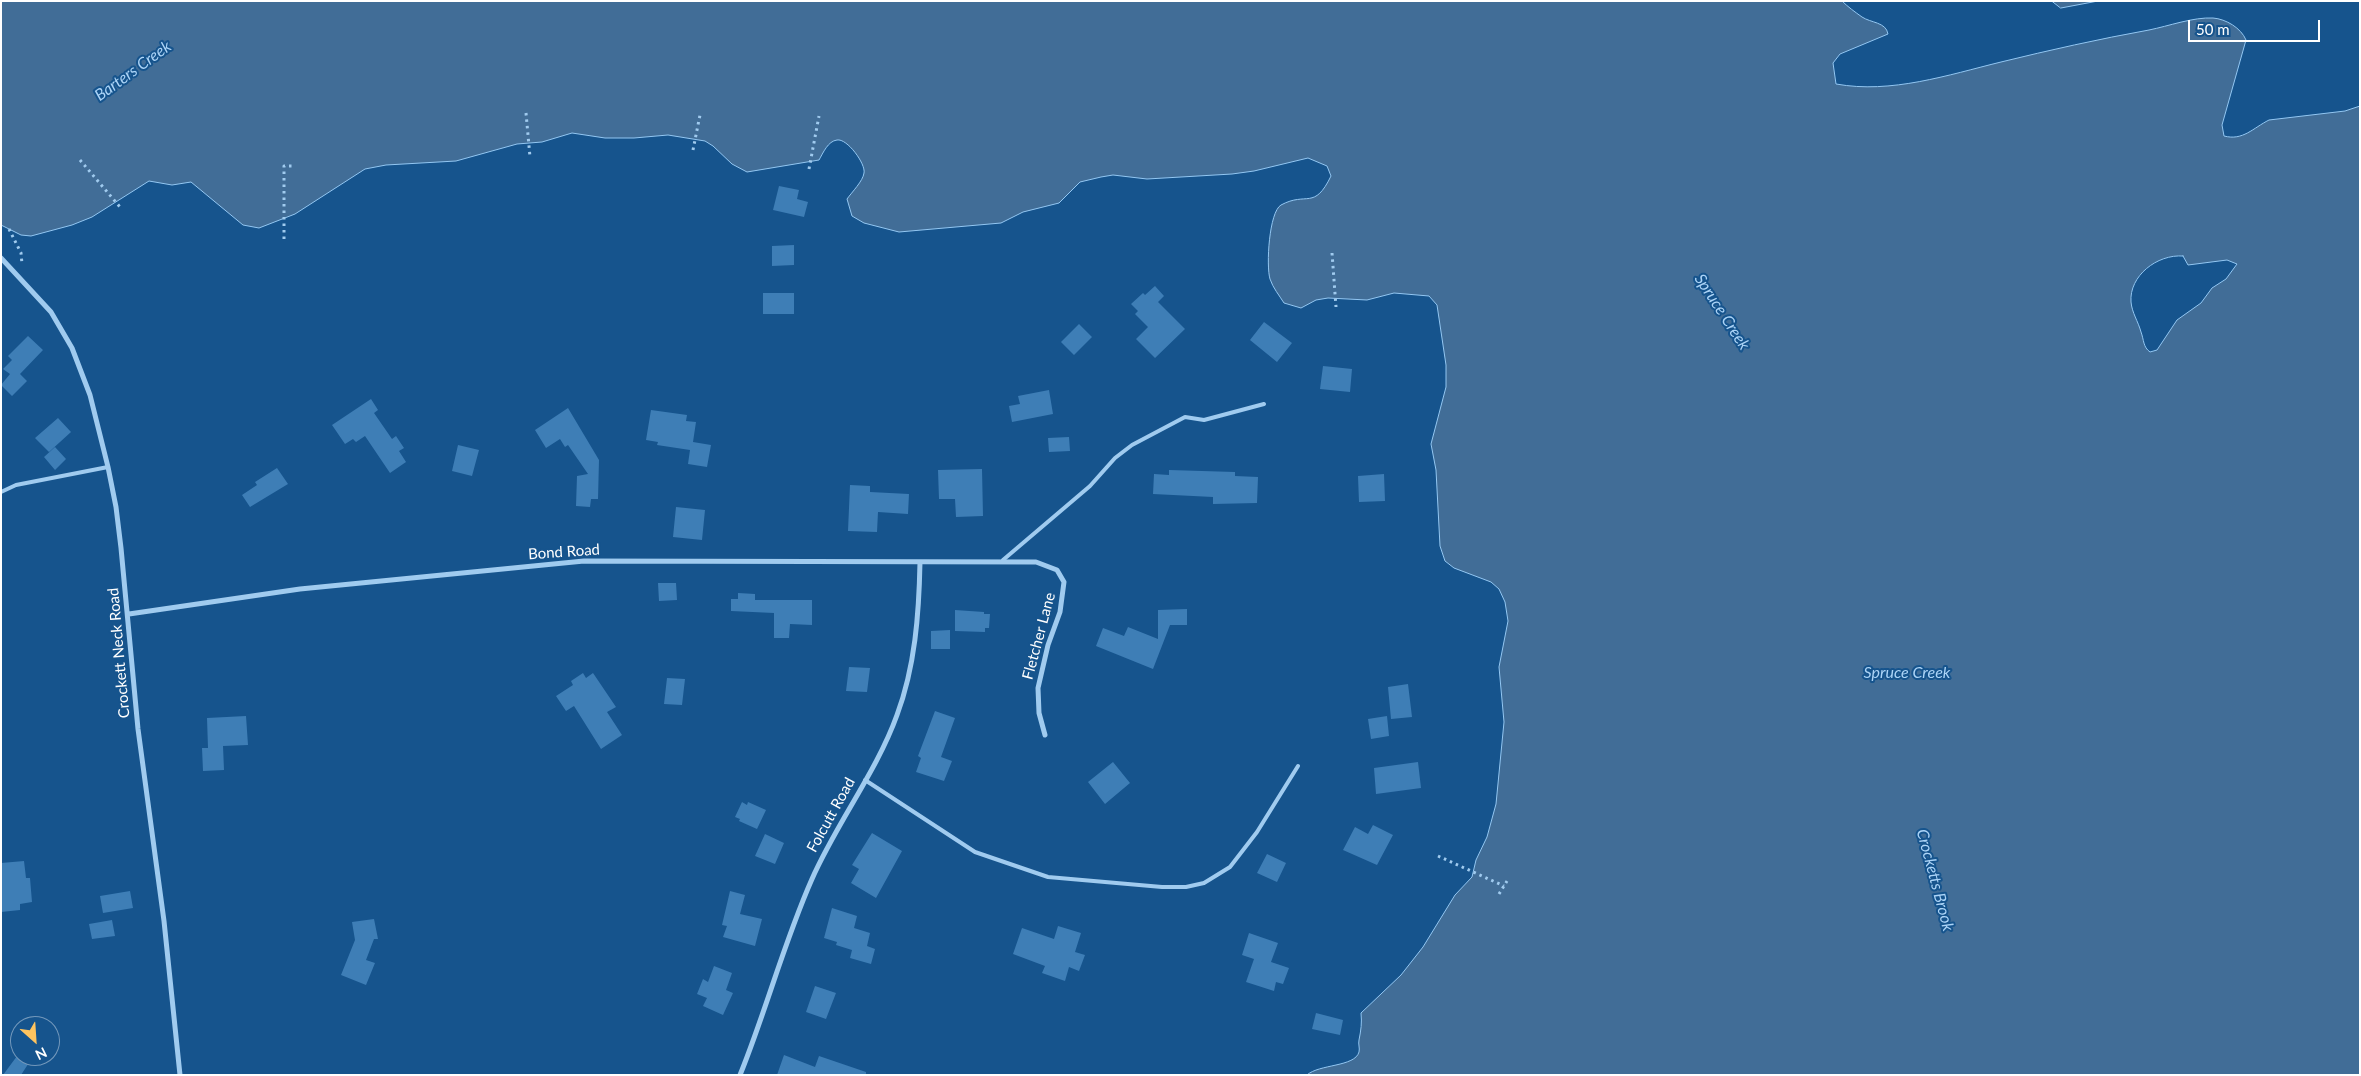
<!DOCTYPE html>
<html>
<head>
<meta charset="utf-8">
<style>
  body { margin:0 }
  #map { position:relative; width:2361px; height:1076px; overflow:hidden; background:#16548d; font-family:Lato,sans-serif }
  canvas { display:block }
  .frame { position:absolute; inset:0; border:2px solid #fff; pointer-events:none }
  .north { position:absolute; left:10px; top:1016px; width:50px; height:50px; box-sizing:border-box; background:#16548d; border:1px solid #7398bb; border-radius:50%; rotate:154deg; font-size:14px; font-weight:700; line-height:20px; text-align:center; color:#fff }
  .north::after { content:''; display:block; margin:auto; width:18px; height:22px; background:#ffc45f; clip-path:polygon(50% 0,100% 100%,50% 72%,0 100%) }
  .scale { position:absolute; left:2188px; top:20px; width:132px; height:22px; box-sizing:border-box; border:2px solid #fff; border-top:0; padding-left:6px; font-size:15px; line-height:18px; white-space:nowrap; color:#fff; -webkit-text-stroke:4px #16548d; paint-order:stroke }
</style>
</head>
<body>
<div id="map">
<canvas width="2361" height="1076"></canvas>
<div class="frame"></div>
<div class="north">N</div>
<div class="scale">50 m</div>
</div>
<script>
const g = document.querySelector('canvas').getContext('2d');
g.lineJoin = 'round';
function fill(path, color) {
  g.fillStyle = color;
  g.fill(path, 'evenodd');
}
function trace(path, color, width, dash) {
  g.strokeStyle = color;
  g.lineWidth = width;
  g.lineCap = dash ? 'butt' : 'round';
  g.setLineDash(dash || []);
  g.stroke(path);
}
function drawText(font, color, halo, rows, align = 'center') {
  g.font = font + ' Lato,sans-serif';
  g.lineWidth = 4;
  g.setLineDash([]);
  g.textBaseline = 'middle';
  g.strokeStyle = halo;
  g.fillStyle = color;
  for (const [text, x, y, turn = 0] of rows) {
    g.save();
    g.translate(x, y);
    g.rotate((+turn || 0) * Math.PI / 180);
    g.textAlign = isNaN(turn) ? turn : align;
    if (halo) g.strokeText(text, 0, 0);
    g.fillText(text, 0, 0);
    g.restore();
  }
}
const water = new Path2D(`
  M1,1H1842C1848,7 1855,12 1862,17C1871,23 1886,22 1888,34L1840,54L1833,63L1836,84C1891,94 1948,75 2001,62C2050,50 2099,39 2149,30C2169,26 2193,17 2213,18C2226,19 2241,28 2246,40L2222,125L2224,136C2243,141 2253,128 2269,120L2345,111L2360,106V1075H1307C1319,1064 1355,1067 1359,1052C1360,1048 1358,1044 1359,1040C1361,1030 1362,1023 1361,1013L1401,975L1423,947L1455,895L1472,877L1476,860L1487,837L1496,804L1504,722L1499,667L1508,621L1505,602L1499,589L1491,582L1454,568L1445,561L1440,546L1436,470L1431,444L1446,387V365L1437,305L1429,296L1394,293L1367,300L1328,298L1316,300L1301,308L1284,303C1279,295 1273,288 1270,279C1266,266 1269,212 1281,205C1307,191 1314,211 1331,176L1327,166L1308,158L1254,171L1232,174L1147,179L1113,175L1101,177L1080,182L1059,203L1023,212L1001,223L899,232L864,223L852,216L847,199C852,192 863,181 864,173C866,164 847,138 837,140C828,141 823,153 819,160L747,172L732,164L713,146L705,141L668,135L634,138H605L572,133L542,142L517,144L456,161L386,165L365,169L295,214L259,228L243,225L191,182L172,185L149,181L92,217L72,225L31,236L21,235L1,225ZM2183,256L2188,265L2227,260L2237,264L2226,279L2212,288L2201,303L2177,320L2157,350L2150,352C2143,347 2144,340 2141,332C2138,321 2132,313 2131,302C2129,276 2157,254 2183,256Z
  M2052,1H2098L2061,8Z`);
fill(water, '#416d97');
trace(water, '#93c7f2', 1);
fill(new Path2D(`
  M779,186L799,190L797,199L808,202L804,217L773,210Z
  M794,245V265L772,266V246Z
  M1155,286L1164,296L1158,302L1185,329L1155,358L1136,339L1148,327L1135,314L1138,311L1131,304L1143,293L1145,295Z
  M763,293H794V314H763Z
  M1264,322L1292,343L1277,362L1250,340Z
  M1079,324L1092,337L1074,355L1061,342Z
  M28,336L43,350L20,374L27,381L12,396L1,385L10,374L3,369L12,360L8,356Z
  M1323,366L1352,369L1350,392L1320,389Z
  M1049,390L1053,414L1012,422L1009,406L1020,404L1018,396Z
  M371,399L378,410L374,413L392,439L396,436L404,448L399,451L406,462L390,473L365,436L356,442L353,439L345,444L332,425Z
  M568,408L599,460L598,499H591L590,507L576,506L577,476L588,474L568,445L565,447L560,439L546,448L535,430Z
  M651,410L687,415L686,421L696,422L693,442L711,445L707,467L688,464L690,450L657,445L658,442L646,440Z
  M58,418L71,432L49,452L35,438Z
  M1069,437L1070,451L1049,452L1048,438Z
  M458,445L479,450L472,476L452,471Z
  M55,447L66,459L55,470L44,457Z
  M277,468L288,484L250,507L242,495L257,485L255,482Z
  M982,469L983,516L956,517L955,499H939L938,470Z
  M1169,470L1235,472V476L1258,477L1257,503L1213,504V497L1153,494L1154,474L1169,475Z
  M1384,474L1385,501L1359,502L1358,476Z
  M850,485L870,486V492L909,494L908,514L878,512L877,532L848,531Z
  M676,507L705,510L702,540L673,537Z
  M658,583H676L677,600L659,601Z
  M738,593L755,594V600H812V625L790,624L789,638H774V613L731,611V599H738Z
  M1187,609V625H1170L1153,669L1096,646L1103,628L1124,636L1128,627L1158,639V610Z
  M955,610L984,612V614H990L989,628H985V632L955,631Z
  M950,630V649H931V631Z
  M849,667L870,668L867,692L846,691Z
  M583,673L586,678L593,673L616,707L607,712L622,735L601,749L574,706L566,711L556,696L573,685L571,681Z
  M667,678L685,679L682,705L664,704Z
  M1408,684L1412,717L1391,719L1388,687Z
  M935,711L955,718L941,757L952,761L944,781L916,772L921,758L918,756Z
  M246,716L248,745L223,746L224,770L203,771L202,748H208L207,718Z
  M1387,716L1389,736L1371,739L1368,719Z
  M1113,762L1130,783L1105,804L1088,782Z
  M1418,762L1421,788L1376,794L1374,768Z
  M742,802L747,805L748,802L766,810L757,829L739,821L740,819L735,817Z
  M1373,825L1393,835L1377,865L1343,850L1355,827L1368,834Z
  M872,833L902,851L876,898L851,883L859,869L852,865Z
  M765,834L784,843L775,864L755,856Z
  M1267,854L1286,863L1277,882L1257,873Z
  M24,861L26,878H30L32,902L20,904V910L1,912V863Z
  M130,891L133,908L103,913L100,896Z
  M730,891L745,895L740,914L762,919L755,946L723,937L727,926L722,925Z
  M832,908L857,916L854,928L870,933L867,946L875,949L871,964L850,958L852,950L836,945L837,942L824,938Z
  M374,919L378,939H374L366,960L375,963L366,985L341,975L355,940L352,922Z
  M112,920L115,936L92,939L89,924Z
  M1058,926L1081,933L1075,952L1085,955L1079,971L1069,967L1065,981L1042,973L1045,966L1013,954L1022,928L1054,939Z
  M1249,933L1278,943L1271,962L1289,968L1283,984L1276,982L1274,991L1246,982L1254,959L1242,955Z
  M714,966L732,973L726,990L733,993L723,1015L703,1006L707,998L697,994L703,979L708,982Z
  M815,986L836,993L826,1019L806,1012Z
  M1316,1013L1343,1020L1340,1035L1312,1029Z
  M20,1052V1056L32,1058L21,1075H3Z
  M784,1055L815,1067L819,1056L866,1072V1075H777Z`), '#3e7eb6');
trace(new Path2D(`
  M526,113L530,157
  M693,150L700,115
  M80,160L120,207
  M809,169L819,116
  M9,229L21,253L22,264
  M284,239V166H295
  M1332,253L1336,307
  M1438,856L1504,886
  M1499,894L1507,881`), '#a0cbef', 3, [2.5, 4]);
trace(new Path2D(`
  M1,492L16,485L108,467
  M1003,560L1090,486L1115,458L1132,445L1185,417L1204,420L1264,404
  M865,780L975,852L1048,877L1162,887H1186L1204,883L1230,867L1257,832L1298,766`), '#a0cbef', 4);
trace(new Path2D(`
  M1,258L51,312L72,348L90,395L108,467L116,507L121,548L138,729L164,921L180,1075
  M129,614L300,589L584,561L1036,562L1057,570L1064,582L1060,612L1048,645L1038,688L1039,713L1045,735
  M740,1075C766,1011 784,942 812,879C836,824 877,771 897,715C915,667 919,614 920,562`), '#a0cbef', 5);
drawText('15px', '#fff', '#16548d', [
  ["Bond Road",564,552,-4],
  ["Fletcher Lane",1039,636,-75],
  ["Crockett Neck Road",119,653,-95],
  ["Folcutt Road",831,815,-61]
]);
drawText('italic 16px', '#acd4f7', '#16548d', [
  ["Barters Creek",133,71,-36],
  ["Spruce Creek",1722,312,57],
  ["Spruce Creek",1907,673],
  ["Crocketts Brook",1935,880,75]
]);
</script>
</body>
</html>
